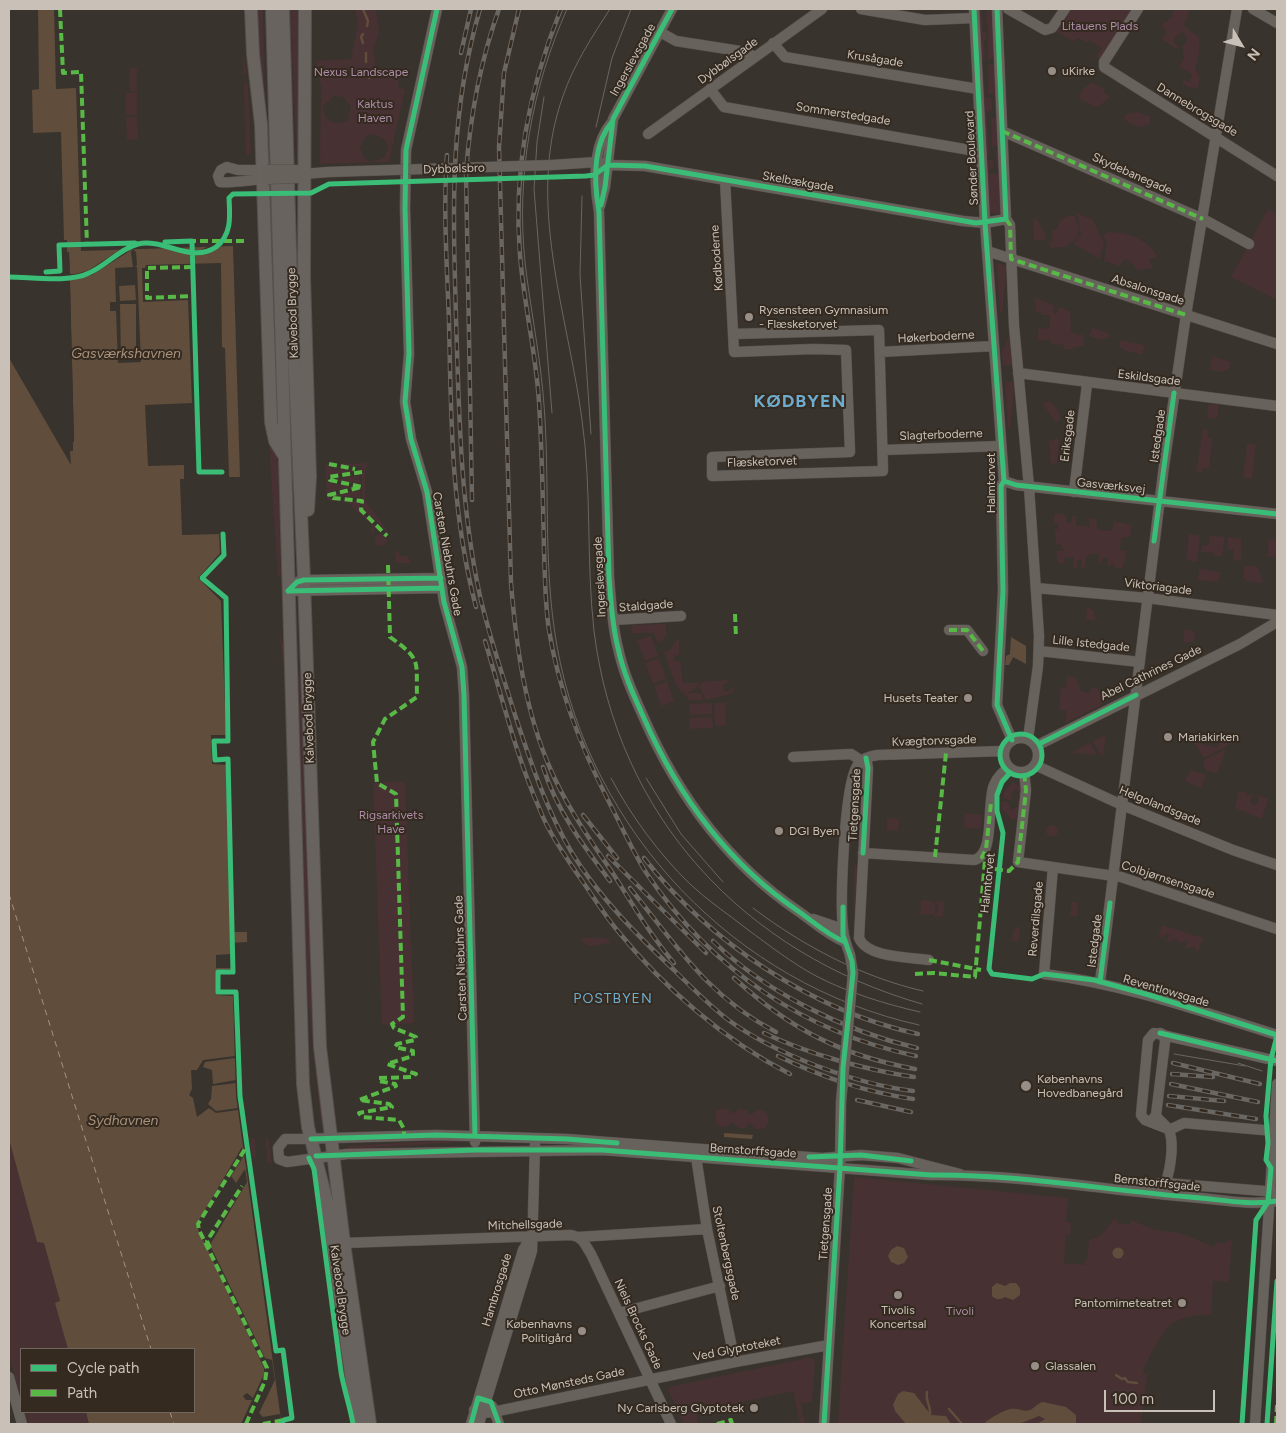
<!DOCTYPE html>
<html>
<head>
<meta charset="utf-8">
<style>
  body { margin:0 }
  #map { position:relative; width:1286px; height:1433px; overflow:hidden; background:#39332d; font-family:Figtree,sans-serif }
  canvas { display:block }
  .frame { position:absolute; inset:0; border:10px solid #c9c1b8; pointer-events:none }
  .legend { position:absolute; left:20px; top:1348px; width:175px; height:65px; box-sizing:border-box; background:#342a20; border:1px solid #70665d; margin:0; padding:6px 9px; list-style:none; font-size:15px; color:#c9c1b8 }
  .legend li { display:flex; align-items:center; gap:10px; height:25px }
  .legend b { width:25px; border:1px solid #70665d }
  .north { position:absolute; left:1216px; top:20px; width:50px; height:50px; -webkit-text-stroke:4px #342a20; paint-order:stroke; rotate:127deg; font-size:14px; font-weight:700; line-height:20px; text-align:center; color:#c9c1b8 }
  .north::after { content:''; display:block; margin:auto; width:18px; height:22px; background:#c9c1b8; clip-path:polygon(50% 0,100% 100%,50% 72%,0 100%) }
  .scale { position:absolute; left:1104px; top:1390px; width:111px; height:22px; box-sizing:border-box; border:2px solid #c9c1b8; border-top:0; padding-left:6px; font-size:15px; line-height:18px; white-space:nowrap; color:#c9c1b8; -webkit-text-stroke:4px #342a20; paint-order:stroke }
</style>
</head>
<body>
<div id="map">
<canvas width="1286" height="1433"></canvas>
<div class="frame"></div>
<ul class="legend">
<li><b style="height:6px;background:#3abd76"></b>Cycle path</li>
<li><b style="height:6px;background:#58b947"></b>Path</li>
</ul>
<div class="north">N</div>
<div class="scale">100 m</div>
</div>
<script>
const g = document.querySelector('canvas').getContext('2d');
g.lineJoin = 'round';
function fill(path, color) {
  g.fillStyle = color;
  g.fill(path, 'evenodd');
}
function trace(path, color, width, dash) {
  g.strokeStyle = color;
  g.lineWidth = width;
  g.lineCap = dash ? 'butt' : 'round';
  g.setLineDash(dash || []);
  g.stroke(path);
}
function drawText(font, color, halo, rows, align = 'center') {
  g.font = font + ' Figtree,sans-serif';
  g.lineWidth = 4;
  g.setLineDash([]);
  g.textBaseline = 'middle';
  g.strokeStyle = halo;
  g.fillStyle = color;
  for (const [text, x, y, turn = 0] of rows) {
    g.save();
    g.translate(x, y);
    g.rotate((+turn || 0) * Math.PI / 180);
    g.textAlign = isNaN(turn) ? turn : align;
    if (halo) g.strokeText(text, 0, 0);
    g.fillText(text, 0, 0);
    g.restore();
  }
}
fill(new Path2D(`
  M255,9H263L265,111L261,87Z
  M290,9H300L298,118L300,162H297Z
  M355,9H376L379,32L373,50L377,74L400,73L398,88L405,89L389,162L320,164L321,87L316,61L351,59L358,23ZM334,96L343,97L351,107L348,120C335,128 321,120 324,105ZM375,134L386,141L388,149L384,158L371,162L363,157L360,148L366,136Z
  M976,9H982L983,32H986V40H984L985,60H979Z
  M987,9H993L996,59H988V23H986Z
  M1072,9H1132L1100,59L1096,56L1102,48L1089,40L1087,43L1077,38L1074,42L1057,32Z
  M1175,9H1190L1184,26L1199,37V53L1195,69L1200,76L1198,88L1188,87L1181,83L1185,80L1189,82L1192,74L1179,67L1184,58L1182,47L1187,41L1186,35L1182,32L1175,37L1174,43L1178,46L1177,49L1162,39L1166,33L1162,25L1173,16L1171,15Z
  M243,53L247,74L244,75L245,84L248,85L251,154H246Z
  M989,64H996L999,113H995L994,94H988Z
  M979,65H983L985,98H992V111L986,112L990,156H985Z
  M129,68H137V91H130Z
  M1092,82L1105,89L1103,92L1110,97L1098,107L1094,106L1078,98L1084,88Z
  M137,92V115H126L125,93Z
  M1137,112L1151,117L1149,124L1138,127L1123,119L1126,114Z
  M126,117H137L138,139L127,140Z
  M999,117L1001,146L992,147L991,118Z
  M995,151H1001L1002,214L988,213L985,160H993L994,168L989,169V174H998Z
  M1268,209L1277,214V300L1231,277Z
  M1077,213L1093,220L1104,244L1100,259L1074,244L1081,234Z
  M1068,216H1075L1079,230L1077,238L1065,247L1050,248L1049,242L1053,241L1052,230L1056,231L1060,220Z
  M1036,217L1044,232L1046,240H1034L1033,219Z
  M1109,232C1125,232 1150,240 1157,256L1149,260L1153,268L1136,270L1135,266L1127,259L1122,261L1120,266L1104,261L1107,244L1103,235Z
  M996,262L1007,267L1002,313L1000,312Z
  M1035,297L1055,306L1053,314H1056L1058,307L1070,311L1071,332L1080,336L1083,333L1084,345L1070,349H1063L1064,345L1051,344V340H1038V329L1050,328V315H1041V311L1036,312Z
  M1092,328L1108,333L1110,337L1102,340L1089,336Z
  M1009,336L1012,365H1003L1002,352Z
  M1120,340L1145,345L1142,355L1131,351L1130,353L1120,347Z
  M1212,356L1231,362L1229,369L1223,372L1210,370Z
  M1005,380L1007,382H1013L1014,386L1010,428H1008Z
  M1049,402C1057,405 1059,412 1060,420L1056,423L1042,403Z
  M1208,404L1219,405L1217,419L1207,418Z
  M1203,429L1208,430L1207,437L1212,438L1209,469L1203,468L1202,472H1196Z
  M268,431L278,462L281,576H278Z
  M1057,437L1059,441L1057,462L1051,465L1049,439L1052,442Z
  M1247,443L1256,444L1252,479L1243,478Z
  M327,463L330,468L358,471L328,476L329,483L355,487L330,491L328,496L330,498L360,502V511L375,526L373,534H371L372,525L346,501H330L327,498L325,463Z
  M371,463L365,469V500L392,536L362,509V467L331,464Z
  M359,475L360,484L331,480Z
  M360,490V498L332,495Z
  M1055,513L1066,515V522L1071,523L1072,516H1076V525L1089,527L1090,518L1096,519L1098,530L1112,531L1114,521L1132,525L1130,537H1124L1121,539L1120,550L1127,551L1122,569L1114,567V563L1107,567L1108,559L1104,557L1101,565L1099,563V554L1092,553L1087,556L1084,569L1081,568L1082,560H1078L1077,568H1073L1074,558L1065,557L1064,564L1058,563L1056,551H1064V548H1061V544H1056L1055,530H1058V523H1053Z
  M375 540a6 6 0 1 1 12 0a6 6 0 1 1-12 0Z
  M1189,534L1200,536L1197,562L1186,560Z
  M1210,535L1225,537L1222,556H1216L1212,552H1201L1202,545L1208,546Z
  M1228,537L1241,539L1242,559L1233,561L1234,550L1227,549Z
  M1267,539L1277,540V557L1265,556L1269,553Z
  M396,551H399V556H408L411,563H396Z
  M1245,565L1258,567L1263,583L1246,581L1243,577Z
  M1199,569L1220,572L1218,582L1198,580Z
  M1087,606L1094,611L1096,621L1086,620Z
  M294,607H296L298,667L301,684L313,1042L324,1124L321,1125L308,1001Z
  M664,624L666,625V637L658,643L654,633H632L631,625Z
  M1184,630L1195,631L1194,641L1184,643Z
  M279,632L284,647L285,670L297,1043L284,670Z
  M651,636L658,656L645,661L637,640Z
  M677,639H679V655L674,656V661H680L683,683H700C694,690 692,694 682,692L676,686L664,652L671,649Z
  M659,658L666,679L653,684L645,663Z
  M1067,676L1076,677L1081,691L1089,693L1092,688H1097L1105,703L1065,723L1067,711L1059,710L1061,687H1066Z
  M727,680L729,682L724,684L723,689L728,692L733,687L734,693L706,700L699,686L702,682Z
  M667,681L674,701L661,706L654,686Z
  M683,693H701L704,700H689Z
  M712,703V714L690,715L689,704Z
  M714,703H725L726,725L715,726Z
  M712,717L713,728L690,729L689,718Z
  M1223,733L1225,734L1223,739L1229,741L1227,746L1204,758L1193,741L1217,748Z
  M1105,735L1106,736L1103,757L1092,742Z
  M1090,743L1097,755L1071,753L1089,743Z
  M1226,749L1217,774L1207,771L1203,765L1204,760Z
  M1190,770L1206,775L1201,788L1185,781Z
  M864,773L859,842L856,841Z
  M405,781L414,1023L382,1025L373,783Z
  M1012,782L1021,787V797H1019L1018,790L1015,789L1011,794V801L1004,798V792Z
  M1239,790L1248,794L1247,797L1250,794L1253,795L1250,801L1253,806L1259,801L1258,795L1268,799L1262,819L1235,808Z
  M1017,800L1021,801L1016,819H1010L1008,814L1002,810V802H1008L1011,810L1018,806Z
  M965,813L982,815L980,829L964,827Z
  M887,818L899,819L898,831L886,830Z
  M1046 831a6 6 0 1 1 12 0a6 6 0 1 1-12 0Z
  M854,865H858L853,932Z
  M921,900L932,901L935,904L936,910L934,914L920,915Z
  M935,901L944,902L943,917L933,916L939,910Z
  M1072,902H1078L1077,916H1070Z
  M1020,925L1019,941H1012L1013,930Z
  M1162,925L1203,938L1198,952L1194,947L1185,949L1187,941L1179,943L1176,938L1169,942L1167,940L1169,935L1166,934L1162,938L1158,937Z
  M580,938H607L611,943C598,943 589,952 580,938Z
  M723,1108L729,1110L733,1114L739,1109L746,1110L751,1115L757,1110L764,1111L768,1115V1123L765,1128C759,1131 754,1129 750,1123L745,1128H739L732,1122L729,1126L721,1127L716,1124V1111Z
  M267,1136H268L272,1164L267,1162V1148H265Z
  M250,1138H255L256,1158L252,1157Z
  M9,1139L37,1242L44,1243L60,1301L100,1349H21V1398L9,1355Z
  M464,1139V1142L348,1149V1146Z
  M854,1177L1068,1198L1066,1222L1071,1223L1070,1235H1066L1064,1263L1084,1265L1085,1260H1087L1089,1240C1104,1237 1106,1228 1114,1219L1117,1220V1223L1130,1225L1131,1220L1155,1230L1180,1233L1214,1247L1215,1242L1225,1243L1232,1239L1229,1279L1228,1282L1213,1281L1211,1315C1198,1314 1184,1317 1172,1323C1164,1328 1144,1364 1143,1373L1147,1375L1141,1424H838Z
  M807,1358H813L815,1363L812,1402L801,1404L805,1424H800L793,1391L696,1412L698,1424H684L668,1390L669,1387Z
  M25,1412H86L89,1424H29Z`), '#473133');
fill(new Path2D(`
  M38,9H54L56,89L76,88L81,251L233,246L240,477H229L225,348L222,347L221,263L146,265L145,268H142L143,302L188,300L192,403L145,405L148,466L184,465V479H180L182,535L219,534L220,553L198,578L221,601L226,735H211L212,764L226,765L231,932H247V942L230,943L231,969L216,970L217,995L233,996L236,1096L281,1420L277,1424H89L86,1412H194V1349H68L55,1303L60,1301L44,1243L37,1242L9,1139V358L71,465L70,451H73L72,442L74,441L69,253L67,252V240H64L61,132L33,133L32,90L39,89Z
  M1011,637L1026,646V664L1013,657L1009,665H1005L1006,656L1010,654Z
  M724,1133L753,1135L752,1139L724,1137Z
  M897,1246L904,1248L908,1257L904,1263L898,1265L891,1262L888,1256L891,1250Z
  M1112.5 1253a5.5 5.5 0 1 1 11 0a5.5 5.5 0 1 1-11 0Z
  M997,1283L1005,1286L1010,1283H1016L1020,1288V1295L1013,1300L1005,1297C1000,1300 996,1300 992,1296V1287Z
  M903,1391L914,1393L931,1415L946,1416L951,1424H906L895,1411L893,1405L898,1394Z
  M1043,1402L1066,1407L1076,1415V1424H1037L1045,1419L1039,1416L1019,1424H984C988,1419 1008,1407 1015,1409C1021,1409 1023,1412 1030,1410C1035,1408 1037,1403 1043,1402Z`), '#604d3c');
fill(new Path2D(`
  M213,244H221L214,250L198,255L158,246H175L190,250H201Z
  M124,247H136L92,275L70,280L74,442H73V451H70L67,255L64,252H69L70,274H76L89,270Z
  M133,249L136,252L137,265L135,267H137L141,362L118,363L116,311H110V302H116L115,268L133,267L131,252ZM135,285L136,300L120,301L119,286ZM120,304H136V359H121Z
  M231,954V968H216V955Z
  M235,1056V1058L205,1062L203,1067L212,1070L213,1084L236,1080V1083L212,1086L211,1099L208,1104L216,1111L238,1108V1110L216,1113L209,1108L197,1117L193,1098L189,1095L192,1089L191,1070H197L203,1060Z
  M242,1147L244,1156L231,1176L236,1183L245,1169L247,1182L210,1245L265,1358L272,1360L275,1380L259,1413L263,1417L280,1414L281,1421L267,1424H241L252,1400H246L243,1396L247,1393L253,1398L264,1374V1368L196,1225Z`), '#39332d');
trace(new Path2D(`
  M363,9L368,21L367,26
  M363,43L361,37L363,34
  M366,62V53
  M367,70L369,78
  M1116,1375L1122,1379L1125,1378L1127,1381
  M1128,1382L1137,1383
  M927,1392C925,1401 931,1406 930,1414
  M949,1409L962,1424`), '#604d3c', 2.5);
trace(new Path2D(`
  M9,894L151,1349
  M170,1412L174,1424`), '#aa927b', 1, [6, 5]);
const minor = new Path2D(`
  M437,9L406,150L405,208L409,354L405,402L411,439L427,492L444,602L462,667L464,695L475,1142
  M861,9L925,20L974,18
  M974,9L985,223L1004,481L1001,486L1003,591L997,705L1012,740
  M997,9L1006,219
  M1008,9L1045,30L1052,28L1065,9
  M1138,9L1104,62V67L1277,176
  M1253,9L1277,23
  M660,32L676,41L746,52L754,57
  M773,43L785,57L978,89
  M710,89L724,107L981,152
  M612,122C592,145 594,183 599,212L609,577C611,601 612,625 618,648C623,672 633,694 643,716C677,794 726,862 798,911C814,922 826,934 845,942
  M1002,131L1203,219L1249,244
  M648,134L822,9
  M552,165L597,162L608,165L645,166L963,221L985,223L1006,219
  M267,170H238L227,167L221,170L218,176L220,182C225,184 258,179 267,179
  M298,178L304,174L328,172
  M725,180L734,352L813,349L846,350L850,452L712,457V476L883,471L879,330L733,334
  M600,206L605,187L613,119L672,9
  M1006,219L1010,225L1014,326L1029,487L1039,636L1038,666L1028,739
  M987,251L1277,344
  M880,352L994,346
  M1018,373L1277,406
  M883,450L1001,446
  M1004,481L1016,485L1277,514
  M1074,492L1087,384
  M1036,588L1147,598L1277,615
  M288,591L297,582L304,580L441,578
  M288,591L442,588
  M613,620L681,616
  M949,630H967L983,651
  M1039,651L1140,662
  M1004 755a17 17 0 1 1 34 0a17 17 0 1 1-34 0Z
  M1036,746L1240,644L1277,622
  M793,757L851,754L862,761
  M866,758L868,768L859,938C867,958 910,957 929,960
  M1035,765L1122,805L1233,850L1277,865
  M1024,772L1026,790L1018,862L1121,877L1277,929
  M863,853L974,860C996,855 986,803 994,785C997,777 1003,772 1009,767
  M1053,867L1044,974C1124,984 1200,1011 1277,1035
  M813,919L843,929
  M850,955C847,947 844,939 843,929C840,901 844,792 856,768C860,760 869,756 878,755L1004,751
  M1100,982L1164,466L1186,315L1237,9
  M1156,1115C1159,1122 1169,1126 1170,1133C1174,1147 1170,1176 1163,1187
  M1152,1120L1156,1115L1165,1042L1164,1035L1160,1033
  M1168,1129L1145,1120L1141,1115L1148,1040L1154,1033L1277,1061
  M1169,1130L1184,1123L1274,1131
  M695,1150L707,1229L735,1362
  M960,1174L898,1158L861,1155L822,1158L567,1139L436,1135L300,1139H285L278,1148L279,1159L287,1162L347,1154L602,1150L931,1175C1017,1174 1104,1190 1190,1197C1219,1199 1248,1206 1277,1201
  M1127,1189L1140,1185L1165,1183L1277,1192
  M578,1237L583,1241L591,1254L671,1424
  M344,1243L571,1235L578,1237L707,1229
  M619,1313L720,1286
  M9,1377L22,1424
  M492,1406L499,1424
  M474,1410L483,1413L493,1412L735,1362L829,1345
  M471,1424L523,1250L531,1237
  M479,1424L532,1251L535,1144
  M824,1424L840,1167L841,1102
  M1255,1424L1277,1084`);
const major = new Path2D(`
  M251,9L253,54L261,124L271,422L275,441L285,457
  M272,9L303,1084L308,1127L327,1203L358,1424
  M283,9L291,283L304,580L320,1047L344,1243L370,1424
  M305,9L304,276L310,477L308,510`);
trace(minor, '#544f4a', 11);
trace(major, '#56504b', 14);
trace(minor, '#68625d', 10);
trace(major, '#69635f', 12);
trace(new Path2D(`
  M567,9C532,88 516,175 525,262C530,306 539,349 543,393C551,477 542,563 557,646C590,832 735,984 919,1025
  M610,9C592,37 574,64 563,96C525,202 568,314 582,420C592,490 586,561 594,631C617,817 744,953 922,1004
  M544,97L537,142L534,189L552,413
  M596,127L612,58L631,9
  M582,196L580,275L591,434
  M611,778C631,816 660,855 690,884C708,901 728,914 747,929C770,946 792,963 816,976C849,993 885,1004 920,1012
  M646,778L681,834L723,882
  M753,908C803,946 862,977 923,991
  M1174,1054L1245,1066
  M1238,1063L1262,1071`), '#6a6661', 1);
const rail = new Path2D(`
  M480,9C449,114 453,210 456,318C459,411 460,505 480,596C489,636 503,676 515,715C531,763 546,809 572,853C599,897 637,935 674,970C691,987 708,1004 727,1019C774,1054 855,1084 913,1091
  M519,9L504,73L499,147L511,583C516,645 525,711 550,768C566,806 591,841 614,875C633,905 651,936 674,963
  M561,9C529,88 513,169 520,255C524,305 536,353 539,402C542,451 543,501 544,550C545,577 545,604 549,630C559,692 581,748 610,804C622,827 633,852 647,874C712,970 804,1032 916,1056
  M461,53L471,9
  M447,155C443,210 447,266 449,321C451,419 451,512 476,607
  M472,500L466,173C470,117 480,62 499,9
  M485,641C502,697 516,756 540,810C549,833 564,854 578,875C591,893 603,913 617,930C663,987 725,1041 790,1074
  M543,767C557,811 582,844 610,881
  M583,815L617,858
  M608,856L706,953
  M644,858C710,943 813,1011 918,1034
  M630,888C676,945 708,997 776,1032
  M713,941C766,993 845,1031 917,1048
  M734,978C790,1029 840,1055 915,1069
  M764,1033C808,1054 866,1070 914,1077
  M778,1056C821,1077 865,1092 913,1099
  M1173,1063L1260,1084
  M1172,1074L1213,1077
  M1171,1084L1258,1102
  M1169,1096L1224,1101
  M857,1100L911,1112
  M1168,1105L1256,1119`);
trace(rail, '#6a6661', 4.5);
trace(rail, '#342a20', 2.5, [8]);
const minorBridge = new Path2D(`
  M267,170H297
  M328,172L552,165
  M267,179L297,178
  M841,1102L853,973L850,955`);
trace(minorBridge, '#544f4a', 11, []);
trace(minorBridge, '#68625d', 10);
trace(new Path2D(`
  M60,9L63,73L81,72L87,245
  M1002,131L1203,219
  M1006,219L1010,225L1011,259L1186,315
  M188,241H245
  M192,267L147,268V298L193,296
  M329,464L355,469
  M362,472L329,477L330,480L362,487L329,495L333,498L362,501L361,510L387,536
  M388,565L390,637C422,660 416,660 417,697L385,719L373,742L377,783L396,794L403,1017L392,1024L394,1028L416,1037L415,1040L397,1044L395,1047L413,1051V1056L387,1064L416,1074L412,1077L379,1078V1081L395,1084L396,1086L359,1100L389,1104L392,1107L359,1113L362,1117L399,1120L404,1129V1136
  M735,614L736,637
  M949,630H967L983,651
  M935,857L946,753
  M995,869L1009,871L1018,862L1026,790L1024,772
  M982,891L989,892V897
  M929,960L981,970
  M915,974L934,973L975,977L985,860L982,857L986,849L991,803
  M210,1248L207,1241L242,1186
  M246,1424L265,1381L267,1368L199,1230L198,1224L247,1146
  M263,1424L284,1420
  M717,1424L731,1420L732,1424
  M1276,1424L1277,1405`), '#58b947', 4, [8, 4]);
trace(new Path2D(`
  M437,9L406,150L405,208L409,354L405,402L411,439L427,492L444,602L462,667L464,695L475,1136
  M974,9L985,223L1004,481L1001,486L1003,591L997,705L1012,740
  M612,122C592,145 594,183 599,212L609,577C611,601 612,625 618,648C623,672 633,694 643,716C677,794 726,862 798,911C814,922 826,934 845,942
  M608,165L645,166L976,223L1006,219L997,9
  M601,205L605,187L613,119L672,9
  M165,242L192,241L199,472H222
  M46,272L60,271L59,245L135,243
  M9,277C31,277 69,283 89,273C106,266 119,249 138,244C164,238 191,264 216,247C232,235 230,216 229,198L233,194L311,193L329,184L586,176L594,175L608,165
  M1004,481L1016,485L1277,514
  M223,534L224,555L202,578L226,598L228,741H214L215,760L228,759L233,972H218V992H236L240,1096L276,1351L283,1350L292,1418L284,1420L281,1424
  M1154,541L1174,393
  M288,591L297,582L304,580L441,578
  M288,591L442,588
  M1000 755a21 21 0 1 1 42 0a21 21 0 1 1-42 0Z
  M1039,744L1136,695
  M1010,773L1002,782L997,795V811L1003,833L989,969L992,974L1032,979L1044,974L1094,980L1149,995L1277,1035
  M863,853L868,768L866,758
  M1100,982L1110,903
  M1160,1033L1277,1061
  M311,1139L436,1135L567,1139L617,1143
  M316,1156L475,1150H602L931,1175C1017,1174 1104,1190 1190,1197C1219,1199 1248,1206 1277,1201
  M809,1157L861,1155L911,1161
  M309,1158L314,1169L341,1372C344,1390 350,1406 353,1424
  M1268,1202L1271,1168L1266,1160L1268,1143L1266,1116L1271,1059L1277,1036
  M471,1424L478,1398L491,1402L499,1424
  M824,1424L840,1167L843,1068L853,973L852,961L843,935V907
  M1242,1424L1256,1220L1268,1202
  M1267,1424L1277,1281`), '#3abd76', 5);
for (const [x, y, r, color] of [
  [1052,71,5,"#978f87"],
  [749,317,5,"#978f87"],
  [968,698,5,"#978f87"],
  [1168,737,5,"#978f87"],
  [779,831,5,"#978f87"],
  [1026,1086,6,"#978f87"],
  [898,1295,5,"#978f87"],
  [1182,1303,5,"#978f87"],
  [582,1331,5,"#978f87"],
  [1035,1366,5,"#978f87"],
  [754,1408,5,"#978f87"]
]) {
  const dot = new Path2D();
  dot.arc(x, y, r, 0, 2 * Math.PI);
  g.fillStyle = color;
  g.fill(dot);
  trace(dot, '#342a20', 2);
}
drawText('12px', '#ad8da8', '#342a20', [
  ["Litauens Plads",1100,26],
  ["Nexus Landscape",361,72],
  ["Kaktus",375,104],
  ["Haven",375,118],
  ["Rigsarkivets",391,815],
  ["Have",391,829],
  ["Tivoli",960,1311]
]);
drawText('12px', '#c9c1b8', '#342a20', [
  ["Krusågade",875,59,9],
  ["Ingerslevsgade",633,60,-61],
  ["Dybbølsgade",728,61,-36],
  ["Dannebrogsgade",1197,110,31],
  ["Sommerstedgade",843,114,9],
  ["Sønder Boulevard",972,158,-93],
  ["Dybbølsbro",454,169,-2],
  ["Skydebanegade",1132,174,24],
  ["Skelbækgade",798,182,10],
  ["Kødboderne",717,258,-94],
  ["Absalonsgade",1148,290,18],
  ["Kalvebod Brygge",293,313,-92],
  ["Høkerboderne",936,337,-3],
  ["Eskildsgade",1149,378,7],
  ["Slagterboderne",941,435,-2],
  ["Eriksgade",1068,436,-83],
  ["Istedgade",1158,436,-82],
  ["Flæsketorvet",762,462,-2],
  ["Halmtorvet",991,483,-90],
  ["Gasværksvej",1111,486,6],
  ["Carsten Niebuhrs Gade",447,554,80],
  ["Ingerslevsgade",600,577,-93],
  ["Viktoriagade",1158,587,7],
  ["Staldgade",646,606,-4],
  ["Lille Istedgade",1091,644,6],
  ["Abel Cathrines Gade",1151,673,-26],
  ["Kalvebod Brygge",309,718,-92],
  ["Kvægtorvsgade",934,741,-2],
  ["Tietgensgade",855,805,-87],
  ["Helgolandsgade",1160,806,22],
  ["Colbjørnsensgade",1168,880,18],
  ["Halmtorvet",988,883,-84],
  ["Reverdilsgade",1036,919,-85],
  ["Istedgade",1095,941,-83],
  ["Carsten Niebuhrs Gade",461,958,-92],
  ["Reventlowsgade",1166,991,16],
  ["Bernstorffsgade",753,1151,4],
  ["Bernstorffsgade",1157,1183,6],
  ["Tietgensgade",826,1224,-86],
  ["Mitchellsgade",525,1225,-2],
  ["Stoltenbergsgade",726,1253,78],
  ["Kalvebod Brygge",340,1290,82],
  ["Hambrosgade",497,1290,-73],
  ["Niels Brocks Gade",638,1324,65],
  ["Ved Glyptoteket",737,1349,-11],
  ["Otto Mønsteds Gade",569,1383,-12]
]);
drawText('12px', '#c9c1b8', '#342a20', [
  ["uKirke",1062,71],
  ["Rysensteen Gymnasium",759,310],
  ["- Flæsketorvet",759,324],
  ["Husets Teater",958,698,"right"],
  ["Mariakirken",1178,737],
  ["DGI Byen",789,831],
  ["Københavns",1037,1079],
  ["Hovedbanegård",1037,1093],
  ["Pantomimeteatret",1172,1303,"right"],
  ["Tivolis",898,1310,"center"],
  ["Koncertsal",898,1324,"center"],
  ["Københavns",572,1324,"right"],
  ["Politigård",572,1338,"right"],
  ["Glassalen",1045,1366],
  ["Ny Carlsberg Glyptotek",744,1408,"right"]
], 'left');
drawText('italic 14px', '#aa927b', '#342a20', [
  ["Gasværkshavnen",126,354],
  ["Sydhavnen",123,1121]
]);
g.letterSpacing = '1px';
drawText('14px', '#6eacce', '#342a20', [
  ["POSTBYEN",613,999]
]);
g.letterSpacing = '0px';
g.letterSpacing = '1px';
drawText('bold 18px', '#6eacce', '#342a20', [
  ["KØDBYEN",800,402]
]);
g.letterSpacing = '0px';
</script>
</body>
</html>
